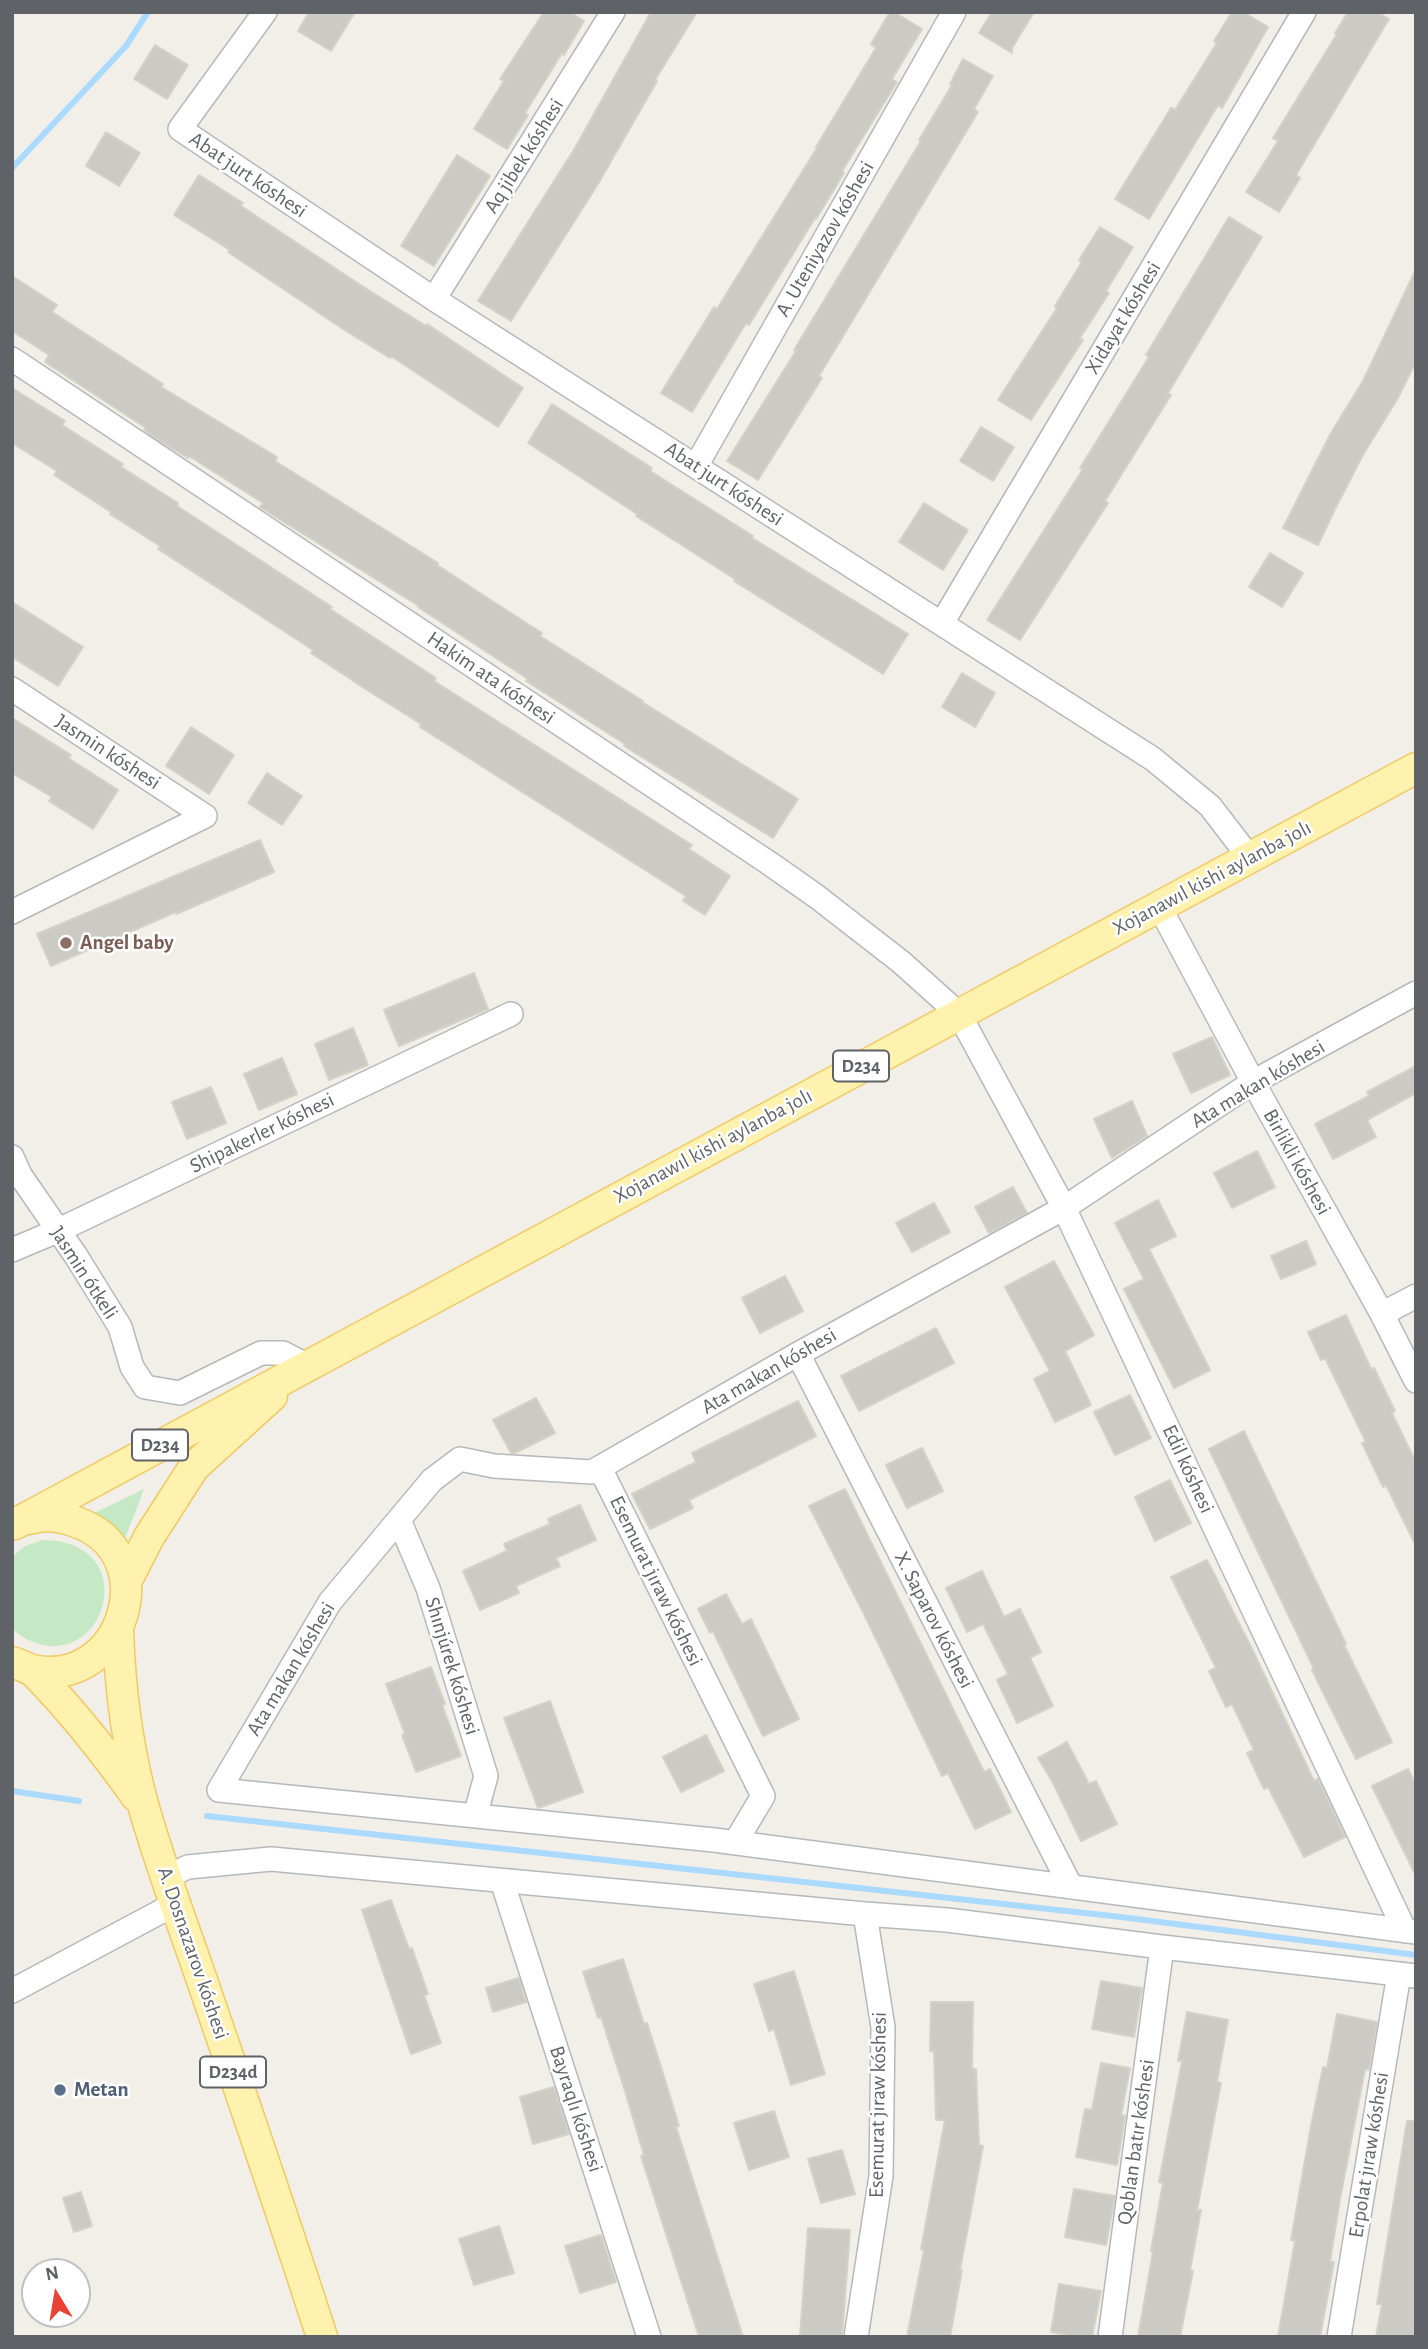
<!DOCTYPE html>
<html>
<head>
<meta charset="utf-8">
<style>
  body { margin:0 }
  #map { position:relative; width:1428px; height:2349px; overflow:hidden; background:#f1efe8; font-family:"Alegreya Sans",sans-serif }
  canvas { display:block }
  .frame { position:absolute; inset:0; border:14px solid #5f6368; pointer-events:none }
  .north { position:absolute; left:21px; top:2258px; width:70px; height:70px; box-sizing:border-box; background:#fff; border:2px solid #bfc1c3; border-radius:50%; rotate:349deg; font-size:19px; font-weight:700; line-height:28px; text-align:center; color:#5f6368 }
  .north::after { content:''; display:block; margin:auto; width:24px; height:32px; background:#ea4335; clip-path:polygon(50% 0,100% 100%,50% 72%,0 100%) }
</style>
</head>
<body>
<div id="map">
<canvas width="1428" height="2349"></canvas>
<div class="frame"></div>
<div class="north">N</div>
</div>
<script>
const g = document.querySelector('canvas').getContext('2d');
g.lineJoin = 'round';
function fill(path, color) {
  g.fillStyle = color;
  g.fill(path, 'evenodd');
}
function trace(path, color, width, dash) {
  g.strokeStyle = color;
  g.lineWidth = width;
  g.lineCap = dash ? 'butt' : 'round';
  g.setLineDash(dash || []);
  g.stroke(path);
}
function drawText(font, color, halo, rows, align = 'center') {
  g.font = font + ' "Alegreya Sans",sans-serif';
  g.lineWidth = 5;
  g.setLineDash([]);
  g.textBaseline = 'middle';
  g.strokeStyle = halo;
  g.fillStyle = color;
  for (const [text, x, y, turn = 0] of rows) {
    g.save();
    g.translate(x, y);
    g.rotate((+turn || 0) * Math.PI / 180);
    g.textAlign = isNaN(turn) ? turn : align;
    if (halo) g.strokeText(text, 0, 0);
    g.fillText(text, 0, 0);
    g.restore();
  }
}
fill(new Path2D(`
  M144,1489L122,1546L82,1519Z
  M43,1540C140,1541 110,1663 39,1644C29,1641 19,1636 12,1628V1557L25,1546Z`), '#c5e8c5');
trace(new Path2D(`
  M12,168L126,46L148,12
  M12,1791L79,1801
  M207,1816L1121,1917L1416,1955`), '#aadaff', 6);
const building = new Path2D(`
  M309,12H355L331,51L298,31Z
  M544,12H570L584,21L564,55L562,53L525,113L528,115L507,149L474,129L504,81L500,79Z
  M651,12H697L655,80L657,81L598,184L511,321L478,301L575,148Z
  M890,12H894L922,29L892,79L897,82L842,171L844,173L816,219L815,218L749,325L746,323L692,412L661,393L714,307L717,309L817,148L816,147L876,48L871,44Z
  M992,12H1034L1012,48V53L979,33Z
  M1232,12H1243L1268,27L1222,108L1218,105L1149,219L1115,199L1171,108L1175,110L1217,43L1214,41Z
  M1348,12H1377L1389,19L1296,175L1300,178L1279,212L1246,192L1278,141L1273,138L1337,34L1335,33Z
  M155,45L188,65L167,99L134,79Z
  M963,59L993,76L974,109L978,112L819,376L822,378L758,480L727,461L796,351L794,350L921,141L919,140L952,85L950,84Z
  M106,132L140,153L119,186L86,166Z
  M457,155L490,176L434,266L401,246Z
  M199,175L243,203L241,206L362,286L426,326L427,324L523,388L498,427L391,356L390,358L346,331L228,252L230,250L174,215Z
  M1229,217L1262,237L1168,393L1171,395L1105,501L1108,503L1020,640L987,620L1083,469L1080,468L1149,357L1146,355Z
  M1100,227L1133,247L1106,291L1109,293L1080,338L1083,340L1031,420L998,400L1057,308L1055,306L1082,262L1079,260Z
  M1416,269V361L1398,398L1364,453L1335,509L1318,545L1283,528L1331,433L1363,381Z
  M12,276L57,305L52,312L163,384L161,387L277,457L275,461L438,563L437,565L486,597L542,633L540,636L643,701L642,702L798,799L773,838L624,746L625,744L526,681L528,679L418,607L419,606L260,507L263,503L189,456L188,458L158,440L144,430L146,428L45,362L49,355L12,331Z
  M12,388L65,421L62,425L123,464L121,467L178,503L177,506L332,607L330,609L436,678L434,681L692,845L689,849L730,876L705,915L683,901L686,896L420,727L421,724L367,690L311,653L313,650L158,549L160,546L110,514L111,512L54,475L57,471L12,443Z
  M552,404L652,468L650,471L753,536L752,538L908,634L883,674L734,581L735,579L636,516L637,514L528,443Z
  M981,427L1014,447L993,481L960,461Z
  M924,503L968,530L943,570L899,542Z
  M1270,553L1303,573L1282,607L1249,587Z
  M12,602L83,647L58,686L12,657Z
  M962,673L995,693L975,727L942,707Z
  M12,718L71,755L68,758L118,790L93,829L49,801L52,797L12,773Z
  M191,727L234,755L209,794L166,766Z
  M267,773L302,796L282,825L248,803Z
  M260,840L274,872L176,914V912L51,966L37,934Z
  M474,973L488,1009L399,1046L384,1010Z
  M353,1028L368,1065L329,1080L315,1044Z
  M1212,1037L1230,1075L1191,1093L1173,1054Z
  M282,1058L297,1094L259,1110L244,1074Z
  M1416,1066V1093L1367,1120L1376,1137L1333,1159L1315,1124L1369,1096L1367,1092Z
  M211,1087L226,1123L187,1139L172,1102Z
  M1132,1101L1147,1136L1112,1158L1094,1119Z
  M1257,1151L1275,1187L1232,1208L1214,1173Z
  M1013,1187L1027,1213L989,1233L975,1207Z
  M1158,1200L1176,1236L1149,1249L1210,1370L1174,1388L1124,1289L1144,1279L1115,1223Z
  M934,1203L950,1232L912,1252L896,1223Z
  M1306,1241L1316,1264L1281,1279L1271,1256Z
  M1054,1261L1094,1335L1065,1351L1091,1405L1055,1422L1034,1379L1050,1371L1005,1287Z
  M785,1276L803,1311L760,1333L742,1298Z
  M1346,1315L1371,1369L1374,1368L1395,1411L1392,1413L1416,1463V1546L1386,1485L1383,1487L1362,1443L1366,1442L1325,1358L1321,1360L1308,1332Z
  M936,1328L954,1363L859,1411L841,1376Z
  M1130,1395L1151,1438L1115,1455L1094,1412Z
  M536,1398L555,1433L515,1453H511L493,1420Z
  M798,1401L816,1436L689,1500L693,1508L650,1529L632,1494L696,1462L692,1453Z
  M1244,1431L1346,1644L1344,1645L1392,1742L1356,1759L1312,1670L1314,1669L1209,1449Z
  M922,1448L943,1491L907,1508L886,1465Z
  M1170,1480L1191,1523L1155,1541L1135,1497Z
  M845,1489L984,1772L990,1769L1011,1812L975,1829L948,1773L942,1776L863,1612L809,1506Z
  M580,1505L596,1540L556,1558L560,1566L516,1586L519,1593L480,1610L463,1571L507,1551L504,1544L550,1524L548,1519Z
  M1207,1560L1253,1651L1314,1781L1318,1779L1345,1837L1304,1857L1268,1787L1264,1789L1247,1753L1254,1750L1232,1704L1226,1707L1209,1671L1216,1668L1171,1577Z
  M982,1571L1004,1617L1020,1609L1041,1652L1030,1658L1053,1706L1017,1723L997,1680L1008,1674L983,1624L967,1632L946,1588Z
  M726,1594L742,1624L751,1619L799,1719L763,1736L713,1631L710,1633L698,1609Z
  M431,1667L445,1704L442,1705L461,1756L416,1772L402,1735L405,1734L386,1684Z
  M550,1701L583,1792L538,1808L504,1718Z
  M706,1735L724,1771L681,1792L663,1757Z
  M1067,1742L1089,1784L1096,1781L1117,1824L1081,1841L1052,1781L1038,1758Z
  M1408,1769L1416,1785V1876L1372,1786Z
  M391,1900L409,1949L412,1948L428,1994L424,1995L441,2043L411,2054L362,1910Z
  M623,1959L644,2024L647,2023L662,2070L679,2126L676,2127L743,2337H699L641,2156L644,2155L625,2091L601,2017L598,2018L583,1972Z
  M794,1971L825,2074L791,2085L774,2029L769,2031L754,1984Z
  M519,1978L526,2002L493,2012L486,1988Z
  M1101,1981L1142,1988L1134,2037L1092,2029Z
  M931,2002H973L972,2069H976L979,2145L983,2146L960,2270H962L950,2337H907L924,2250L921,2249L945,2120H936L934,2051H930Z
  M1187,2012L1228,2020L1217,2082L1221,2083L1197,2210H1201L1190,2270L1193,2271L1180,2337H1138L1153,2252L1151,2251L1163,2183L1159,2182L1182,2061H1178Z
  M1337,2014L1377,2022L1369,2070L1365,2069L1340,2199L1330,2262H1334L1320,2337H1278L1295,2241L1291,2240L1311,2126L1323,2067L1327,2068Z
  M1101,2063L1130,2068L1121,2115L1125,2116L1117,2165L1076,2157L1085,2109L1092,2110Z
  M554,2087L569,2134L533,2144L520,2097Z
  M774,2111L789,2157L749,2170L734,2123Z
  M1407,2121H1416V2337H1376L1382,2304H1377Z
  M842,2150L855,2194L821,2203L808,2159Z
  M1074,2189L1115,2196L1106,2245L1065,2237Z
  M81,2192L92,2226L74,2232L63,2198Z
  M499,2226L514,2273L474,2285L459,2239Z
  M808,2228L850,2230L842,2337L800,2336Z
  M601,2235L616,2282L580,2293L565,2246Z
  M1059,2284L1101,2291L1092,2337H1077L1051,2332Z`);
fill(building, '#cccac5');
trace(building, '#d6d1c6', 2);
const minor = new Path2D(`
  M265,12L180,129L434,299L1153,759L1210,806L1250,858
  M434,299L613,12
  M12,359L769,863L816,896L901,962L959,1014L1064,1208L1405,1931
  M696,466L954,12
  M942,623L1304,12
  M12,689L205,816
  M1159,906L1253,1082L1382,1314L1416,1381
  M12,912L205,816
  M1416,993L1253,1082L1064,1208L798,1354L592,1472L494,1466L460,1459L432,1480L330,1602L219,1790L714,1840L1416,1932
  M12,1157L20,1175L76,1256L120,1327L132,1367L145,1387L180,1393L261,1353H283L306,1365
  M12,1250L57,1231L511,1014
  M1382,1314L1416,1296
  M798,1354L1071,1887
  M600,1468L763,1796L735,1843
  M399,1520L428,1588L486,1776L475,1816
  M166,1877L188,1867L271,1859L865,1914L947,1920L1162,1947L1416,1976
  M502,1881L649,2337
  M12,1991L175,1904
  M856,2337L881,2176L883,2027L865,1914
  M1110,2337L1162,1947
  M1339,2337L1399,1974`);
const major = new Path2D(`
  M15,1524L1416,768
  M126,1582L149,1537L194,1467L272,1396
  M118,1630C120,1690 128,1751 144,1808C162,1871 186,1933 207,1995C246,2108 285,2222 322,2337
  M12,1662C19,1664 26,1668 32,1670C124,1690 166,1553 76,1522C61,1516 45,1514 29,1519
  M32,1670C71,1709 104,1751 136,1796`);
trace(minor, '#b5b8bc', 26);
trace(major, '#f2c960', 33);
trace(minor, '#fff', 23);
trace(major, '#fff2af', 30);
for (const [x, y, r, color] of [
  [66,943,7,"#8d6e63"],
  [60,2090,7,"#5c6f8a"]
]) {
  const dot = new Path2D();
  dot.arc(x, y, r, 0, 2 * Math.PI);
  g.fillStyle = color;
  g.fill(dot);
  trace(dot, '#fff', 2.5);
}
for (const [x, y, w] of [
  [861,1066,56],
  [160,1445,56],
  [233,2072,66]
]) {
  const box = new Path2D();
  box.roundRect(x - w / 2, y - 15.5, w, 31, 5);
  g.fillStyle = '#fff';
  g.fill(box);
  trace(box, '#5f6368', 2);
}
drawText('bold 19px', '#5f6368', null, [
  ["D234",861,1066],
  ["D234",160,1445],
  ["D234d",233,2072]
]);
drawText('21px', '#5f6368', '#fff', [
  ["Aq jibek kóshesi",524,156,-58],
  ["Abat jurt kóshesi",248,175,34],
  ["A. Uteniyazov kóshesi",825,239,-60],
  ["Xidayat kóshesi",1123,318,-59],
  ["Abat jurt kóshesi",724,484,33],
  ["Hakim ata kóshesi",491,678,34],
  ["Jasmin kóshesi",108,752,33],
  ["Xojanawıl kishi aylanba jolı",1212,878,-28],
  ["Ata makan kóshesi",1258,1084,-31],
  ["Shipakerler kóshesi",262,1133,-26],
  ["Xojanawıl kishi aylanba jolı",713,1146,-28],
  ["Birlikli kóshesi",1297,1162,61],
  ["Jasmin ótkeli",84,1273,57],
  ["Ata makan kóshesi",769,1371,-30],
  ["Edil kóshesi",1188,1469,65],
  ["Esemurat jıraw kóshesi",656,1581,64],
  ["X. Saparov kóshesi",934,1620,63],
  ["Shınjúrek kóshesi",452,1666,73],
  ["Ata makan kóshesi",291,1669,-59],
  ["A. Dosnazarov kóshesi",193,1953,71],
  ["Esemurat jıraw kóshesi",878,2105,-89],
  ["Bayraqlı kóshesi",576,2109,72],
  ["Qoblan batır kóshesi",1136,2142,-82],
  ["Erpolat jıraw kóshesi",1369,2155,-81]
]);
drawText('bold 21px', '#785e54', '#fff', [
  ["Angel baby",80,943]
], 'left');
drawText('bold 21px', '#4e5e75', '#fff', [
  ["Metan",74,2090]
], 'left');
</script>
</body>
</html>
